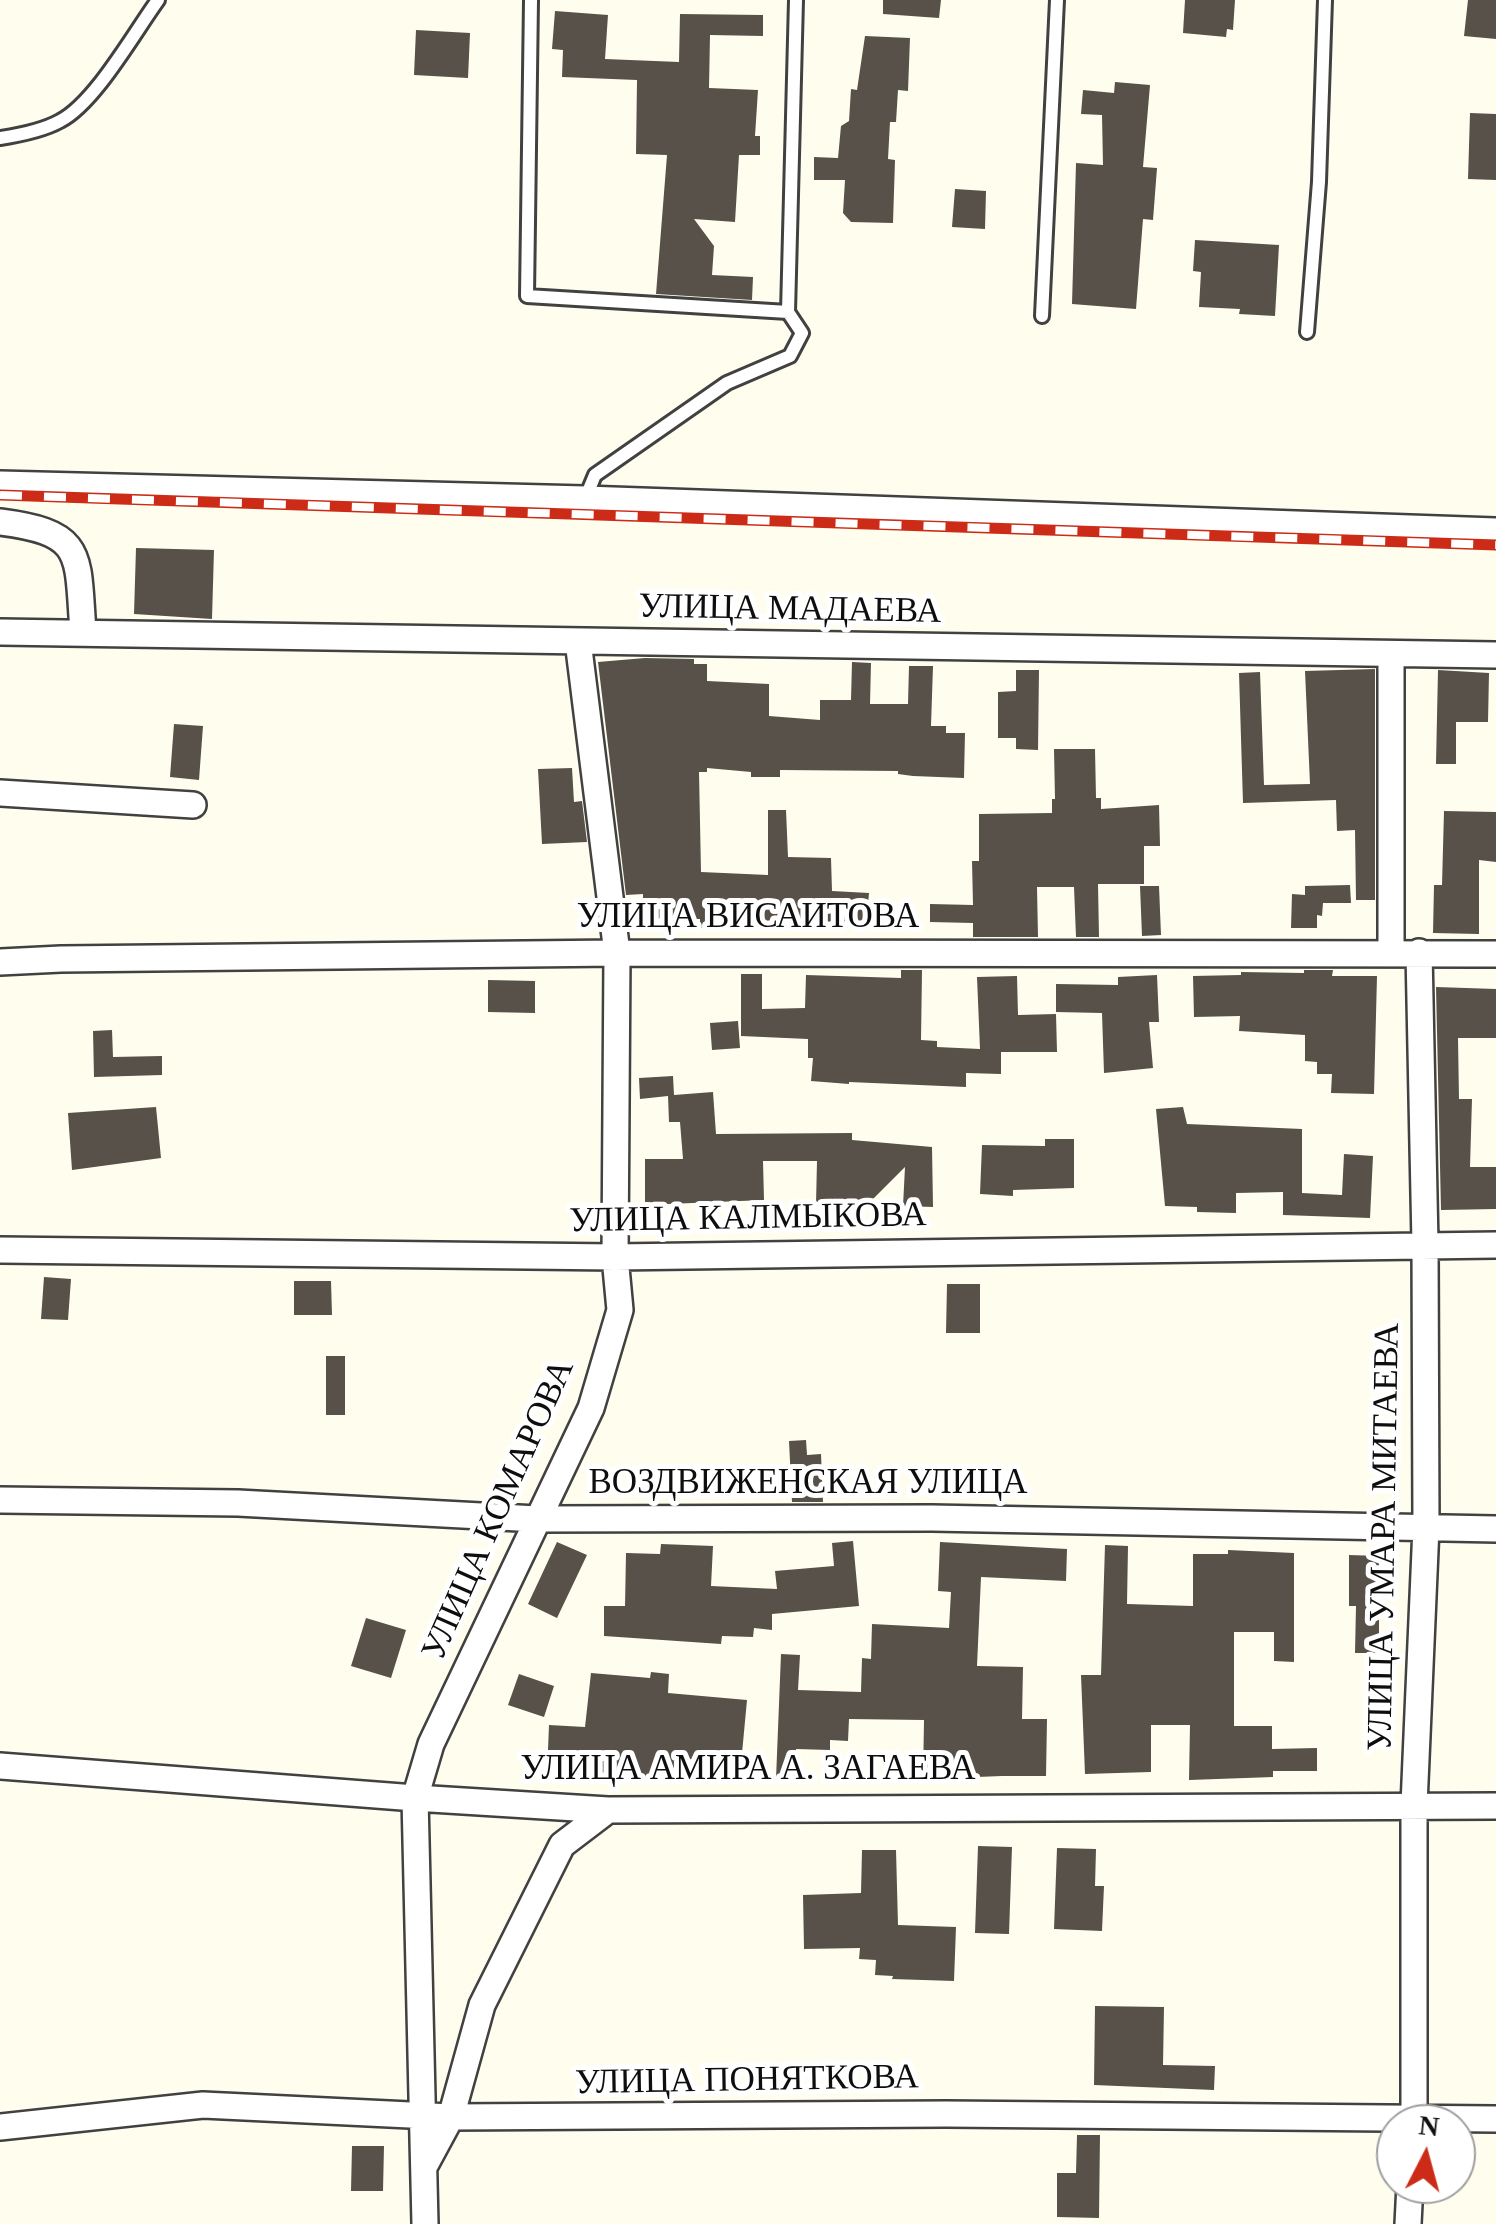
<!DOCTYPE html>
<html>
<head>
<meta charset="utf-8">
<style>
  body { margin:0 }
  #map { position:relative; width:1496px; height:2224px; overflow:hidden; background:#fffeee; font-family:Georgia,serif }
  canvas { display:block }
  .north { position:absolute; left:1376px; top:2104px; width:100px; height:100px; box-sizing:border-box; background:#fff; border:2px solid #9f9f9f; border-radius:50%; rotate:6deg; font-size:28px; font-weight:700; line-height:40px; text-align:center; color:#0e0e0e }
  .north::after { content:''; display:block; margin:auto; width:35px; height:45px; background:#cc2c17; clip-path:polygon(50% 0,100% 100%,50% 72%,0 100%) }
</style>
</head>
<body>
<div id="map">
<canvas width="1496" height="2224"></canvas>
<div class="north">N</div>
</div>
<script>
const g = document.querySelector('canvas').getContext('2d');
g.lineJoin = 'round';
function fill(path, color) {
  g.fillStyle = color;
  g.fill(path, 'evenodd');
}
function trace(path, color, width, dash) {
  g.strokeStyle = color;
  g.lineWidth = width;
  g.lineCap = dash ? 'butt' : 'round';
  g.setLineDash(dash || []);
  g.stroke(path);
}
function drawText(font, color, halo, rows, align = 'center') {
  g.font = font + ' Georgia,serif';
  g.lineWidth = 10;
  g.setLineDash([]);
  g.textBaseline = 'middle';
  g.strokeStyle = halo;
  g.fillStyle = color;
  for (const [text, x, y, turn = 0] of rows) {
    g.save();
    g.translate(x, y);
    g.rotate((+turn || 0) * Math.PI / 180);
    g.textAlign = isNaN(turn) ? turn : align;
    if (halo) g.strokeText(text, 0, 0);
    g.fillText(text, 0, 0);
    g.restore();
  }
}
fill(new Path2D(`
  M883,0H941L939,18L883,14Z
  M1185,0H1235L1233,30L1227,29L1226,37L1183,33Z
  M1468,0H1496V39L1464,36Z
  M555,11L608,15L605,59L679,62L680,14L763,15V36L710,35L709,88L758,90L755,136H760V155H739L735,222L694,219L714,246L712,275L753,277L752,300L656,294L667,155L636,154L637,80L562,77L563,50L552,49Z
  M416,30L470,33L468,78L414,75Z
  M865,36L910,38L908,91L898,90L896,122H890L888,159L895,160L893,223L851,222L843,213L845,180H814V157L838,158L841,126L849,121L851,89L857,90Z
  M1115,82L1150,85L1143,167L1157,168L1153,220L1143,219L1136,309L1072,304L1076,163L1103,165L1102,115L1081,114L1083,90L1114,93Z
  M1470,113L1496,114V180L1468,179Z
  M955,189L986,191L985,229L952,227Z
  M1195,240L1279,245L1275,316L1239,314L1240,309L1199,307L1201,272L1193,271Z
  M136,548L214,550L212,619L134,614Z
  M645,658L694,659V664H707V681L769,684V716L820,720V700H851L852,662L871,663L870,704H908L909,666H933L931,726H946V733H965L964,778L913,776L898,774V771L780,770V777H751V772L707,768V772H699L701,872L768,875V810H786L788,857L831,858L832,891L869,893L866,928L817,924L788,925V929L700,928V919L643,918V894L626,895L598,662Z
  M1375,669V900H1356L1355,830L1337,831L1336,800L1243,803L1239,673L1260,672L1264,785L1310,784L1305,671Z
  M1016,670H1039L1038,750L1016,749V738H998V692L1016,691Z
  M1438,670L1489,673L1488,722H1456V764H1436Z
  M174,724L203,726L199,780L170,777Z
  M1054,749H1095L1096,798H1101V809L1159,805L1160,846H1144V884H1098L1099,937H1076L1074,887H1037L1038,937H973V923L930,922V904L973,905L972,861H979V814L1052,813V799H1055Z
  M572,768L574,802L582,801L587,842L542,844L538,769Z
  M1444,811L1496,812V862L1479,860V934L1433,933L1434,885H1442Z
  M1350,885L1351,903H1323L1322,916L1317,915V928H1291L1292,894L1305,895V886Z
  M1140,886H1159L1161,935L1142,936Z
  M901,970H922L921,1040L937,1041V1047L980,1049L977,977L1017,976L1018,1015L1056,1014L1057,1052H1001V1074L966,1073V1087L849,1082V1084L811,1081L813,1058H808V1039L741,1036V974H762V1009L805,1008L806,975L901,978Z
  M1304,970H1333L1332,976H1377L1374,1094L1331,1093L1332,1074H1317V1062L1305,1061V1035L1239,1031L1240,1016L1194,1017L1193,976L1241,975V972L1304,973Z
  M1157,975L1159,1022H1149L1153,1068L1104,1073L1102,1013L1056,1012V984L1118,985V977Z
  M488,980L535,981V1013L488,1012Z
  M1436,987L1496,989V1038H1458L1459,1099H1472L1470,1167H1496V1209L1441,1210Z
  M738,1021L740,1048L712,1050L710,1023Z
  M112,1030L113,1057L162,1056V1075L94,1077L93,1031Z
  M673,1076L674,1095L713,1092L716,1134L852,1133V1140L932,1147L933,1207L903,1206L905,1167L870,1202L816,1204L817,1161H763L764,1200L645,1205V1159H683L680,1122H669L668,1096L640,1099L639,1078Z
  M156,1107L161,1158L72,1170L68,1113Z
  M1183,1107L1187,1124L1302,1129V1193L1342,1195L1344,1154L1373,1156L1370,1218L1283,1215V1192L1236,1193V1213L1197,1212V1207L1165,1206L1156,1109Z
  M1045,1139H1074V1188L1013,1190V1196L980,1194L982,1145L1045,1146Z
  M44,1277L71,1279L68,1320L41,1319Z
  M294,1281H331L332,1315H294Z
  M947,1284H980V1333H946Z
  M326,1356H345V1415H326Z
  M806,1440L807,1455L821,1454L823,1502H792L789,1441Z
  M853,1541L859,1606L772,1614V1630L754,1628L753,1637L722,1636L721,1644L604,1636V1606H625L626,1553L660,1554L661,1544L713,1546L711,1586L777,1589L775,1571L834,1566L832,1543Z
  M557,1542L587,1555L557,1618L528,1604Z
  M940,1542L1067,1549L1066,1581L981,1577L977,1666L1023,1667L1022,1719H1047L1046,1776H1002L977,1777V1781L923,1779L924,1720L849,1719L848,1741L830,1740V1750L796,1749L795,1780L776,1779L781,1654L800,1655L798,1690L861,1692L862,1658L871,1659L872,1624L949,1628L951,1592L938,1591Z
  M1105,1545L1128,1546L1127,1604L1193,1606V1554H1228V1550L1294,1553V1662L1274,1661V1632H1234V1726H1272V1749L1317,1748V1771H1273V1777L1189,1780L1190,1725H1151V1772L1085,1774L1081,1675H1101Z
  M1349,1555L1379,1556V1653H1355L1356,1606H1349Z
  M366,1618L406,1630L391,1678L351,1666Z
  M651,1672L669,1674L668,1693L747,1700L741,1764L678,1758L676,1779L547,1774L549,1725L585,1727L591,1673L650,1678Z
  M519,1674L554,1686L544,1717L508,1705Z
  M978,1846L1012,1847L1009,1934L975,1933Z
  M1057,1848L1096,1849L1095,1886H1104L1102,1931L1054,1929Z
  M862,1850H896L898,1925L956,1927L954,1981L892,1979L893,1976L875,1975L876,1960L859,1959L860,1948L804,1949L803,1895L861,1893Z
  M1095,2006L1164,2007L1163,2065L1215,2066L1214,2090L1094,2085Z
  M1077,2135H1100L1099,2218L1057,2217V2173H1076Z
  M352,2146H384L383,2191H351Z`), '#575149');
const service = new Path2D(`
  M531,0L527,296L788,312
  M0,138C20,135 42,131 60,121C95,103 134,33 158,0
  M1042,316L1057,0
  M1307,332L1319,182L1325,0
  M585,499L595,475L727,383L790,356L802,333L788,312L796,0`);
const minor = new Path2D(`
  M0,484L585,499L1496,531
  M0,522C86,533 77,554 83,631
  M0,632L1496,655
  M1391,655V952
  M0,793L193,805
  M0,962L61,959L617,953L1496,954
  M0,1250L615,1257L1496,1245
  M0,1500L238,1503L537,1519L932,1518L1496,1529
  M0,1766L415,1798L608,1810L1496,1806
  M1414,2124V1805L1426,1527L1425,1244L1419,952
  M0,2127L203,2105L451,2117L946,2114L1496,2119
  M424,2167L451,2117L482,2005L562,1845L608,1810
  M425,2224L415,1798L431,1744L591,1408L620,1310L615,1257L617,953L578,641
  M1408,2224L1410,2184`);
trace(service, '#414141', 18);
trace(minor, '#414141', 30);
trace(service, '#fff', 12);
trace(minor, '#fff', 25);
const rail = new Path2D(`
  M0,495L1496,545`);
trace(rail, '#cc2c17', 11);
trace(rail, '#fff', 8, [22]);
drawText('35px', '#0e0e0e', '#fff', [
  ["УЛИЦА МАДАЕВА",790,610,1],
  ["УЛИЦА ВИСАИТОВА",748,918],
  ["УЛИЦА КАЛМЫКОВА",748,1219,-1],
  ["ВОЗДВИЖЕНСКАЯ УЛИЦА",808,1484],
  ["УЛИЦА КОМАРОВА",499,1510,-66],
  ["УЛИЦА УМАРА МИТАЕВА",1385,1537,-89],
  ["УЛИЦА АМИРА А. ЗАГАЕВА",748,1770],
  ["УЛИЦА ПОНЯТКОВА",747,2081,-1]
]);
</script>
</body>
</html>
